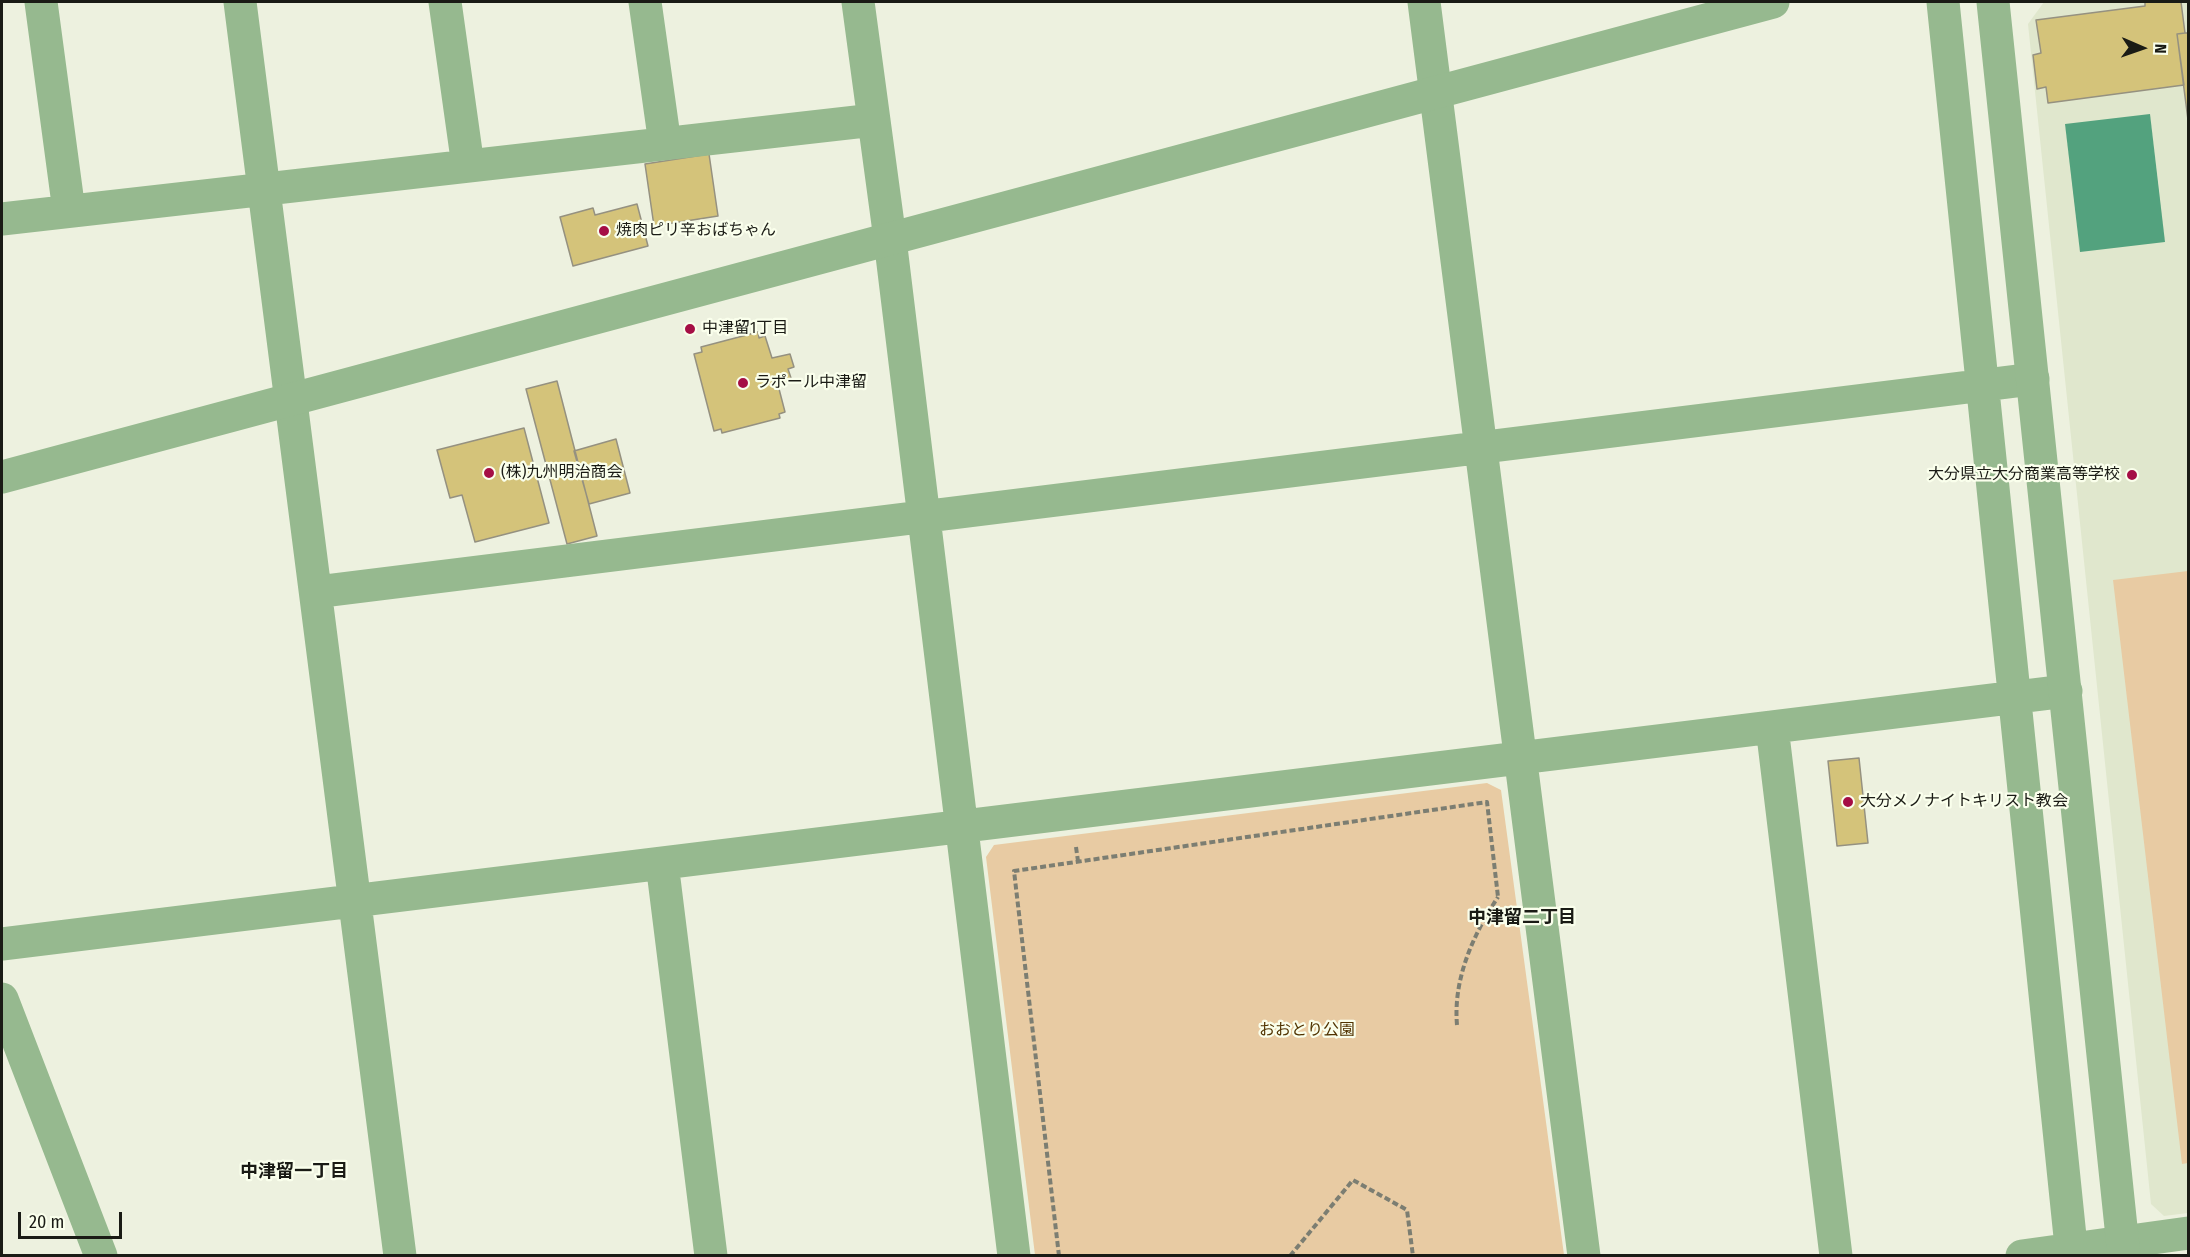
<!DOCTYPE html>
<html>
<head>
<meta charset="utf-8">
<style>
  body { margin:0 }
  #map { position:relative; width:2190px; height:1257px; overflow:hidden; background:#edf1df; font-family:"Fira Sans Condensed",sans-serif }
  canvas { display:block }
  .frame { position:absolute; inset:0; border:3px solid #1a1b15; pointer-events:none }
  .north { position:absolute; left:2112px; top:18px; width:60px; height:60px; -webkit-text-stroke:4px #faffec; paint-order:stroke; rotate:92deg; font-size:16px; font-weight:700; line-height:24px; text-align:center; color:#1a1b15 }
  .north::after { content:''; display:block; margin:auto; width:21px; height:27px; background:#1a1b15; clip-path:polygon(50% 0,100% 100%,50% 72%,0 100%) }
  .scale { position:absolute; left:18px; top:1212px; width:104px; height:27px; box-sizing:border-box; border:3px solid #1a1b15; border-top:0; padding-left:8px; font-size:18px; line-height:21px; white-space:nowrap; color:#1a1b15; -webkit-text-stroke:4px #faffec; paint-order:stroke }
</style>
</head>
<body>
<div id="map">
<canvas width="2190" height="1257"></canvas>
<div class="frame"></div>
<div class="north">N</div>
<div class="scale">20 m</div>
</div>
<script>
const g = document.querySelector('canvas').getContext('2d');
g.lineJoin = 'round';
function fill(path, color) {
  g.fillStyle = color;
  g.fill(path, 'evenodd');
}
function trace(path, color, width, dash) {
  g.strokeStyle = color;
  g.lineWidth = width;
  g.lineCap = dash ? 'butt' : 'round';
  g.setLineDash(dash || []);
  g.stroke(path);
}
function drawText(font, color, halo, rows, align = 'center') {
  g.font = font + ' "Fira Sans Condensed","Noto Sans JP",sans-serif';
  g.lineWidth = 4.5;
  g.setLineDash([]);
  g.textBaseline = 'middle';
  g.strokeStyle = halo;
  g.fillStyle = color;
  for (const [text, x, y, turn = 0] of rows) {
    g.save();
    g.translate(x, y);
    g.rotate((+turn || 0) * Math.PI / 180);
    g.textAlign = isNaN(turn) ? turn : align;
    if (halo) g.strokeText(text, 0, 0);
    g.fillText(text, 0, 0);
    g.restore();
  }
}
fill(new Path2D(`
  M2044,2H2188V1213L2164,1216L2151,1204L2028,24Z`), '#e0e7cd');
fill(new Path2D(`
  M2188,571V1163L2182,1164L2113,580Z
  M1487,783L1501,790L1564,1255H1035L986,857L994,845Z`), '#e8cba3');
fill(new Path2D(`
  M2150,114L2165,242L2080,252L2065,124Z`), '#53a27e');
const building = new Path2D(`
  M2145,2H2181L2185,33L2177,34L2184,85L2048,103L2046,87L2037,89L2033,55L2041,53L2036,20L2145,6Z
  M2185,33H2188V120L2177,34Z
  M709,154L718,216L654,226L645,164Z
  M637,204L648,246L573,266L560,217L593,208L595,215Z
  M758,332L759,338L765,336L772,358L790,354L794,367L788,369L792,381L778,385L785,412L779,414L780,418L722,433L721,429L714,431L694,354L702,352L701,347Z
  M557,381L597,536L567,544L526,389Z
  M524,428L549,523L475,542L462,495L450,498L437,450Z
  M616,439L630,493L589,504L574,451Z
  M1859,758L1868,843L1837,846L1828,761Z`);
fill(building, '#d4c37a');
trace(building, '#959180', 1.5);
trace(new Path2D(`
  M1076,847L1078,861
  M1457,1025C1453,979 1473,935 1498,897
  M1059,1256L1014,871L1487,802L1498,897
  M1290,1256L1353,1180L1407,1210L1413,1256`), '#7c7e72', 4, [6, 3]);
trace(new Path2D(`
  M41,2L69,211
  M240,2L400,1256
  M445,2L468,166
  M645,2L665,144
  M858,2L890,239L1014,1256
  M1424,2L1584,1256
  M1943,2L2072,1256
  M2,219L874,120
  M316,592L2033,379
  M1772,727L1836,1256
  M662,863L711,1256
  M2,944L2066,691
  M2,999L101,1256
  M2022,1256L2188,1233`), '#96b98f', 33);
trace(new Path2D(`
  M1993,2L2124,1256
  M2,477L1773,2`), '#96b98f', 33);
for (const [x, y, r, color] of [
  [604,231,6,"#a50e45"],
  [690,329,6,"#a50e45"],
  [743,383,6,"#a50e45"],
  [489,473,6,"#a50e45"],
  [2132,475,6,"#a50e45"],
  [1848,802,6,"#a50e45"]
]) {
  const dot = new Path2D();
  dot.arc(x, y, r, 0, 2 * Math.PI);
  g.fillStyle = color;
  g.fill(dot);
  trace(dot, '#faffec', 2);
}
drawText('16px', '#1a1b15', '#faffec', [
  ["焼肉ピリ辛おばちゃん",616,231],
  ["中津留1丁目",702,329],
  ["ラポール中津留",755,383],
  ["(株)九州明治商会",501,473],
  ["大分県立大分商業高等学校",2120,475,"right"],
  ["大分メノナイトキリスト教会",1860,802]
], 'left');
drawText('16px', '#513300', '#faffec', [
  ["おおとり公園",1307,1031]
]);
drawText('bold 18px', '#1a1b15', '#faffec', [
  ["中津留二丁目",1522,918],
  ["中津留一丁目",294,1172]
]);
</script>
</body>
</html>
